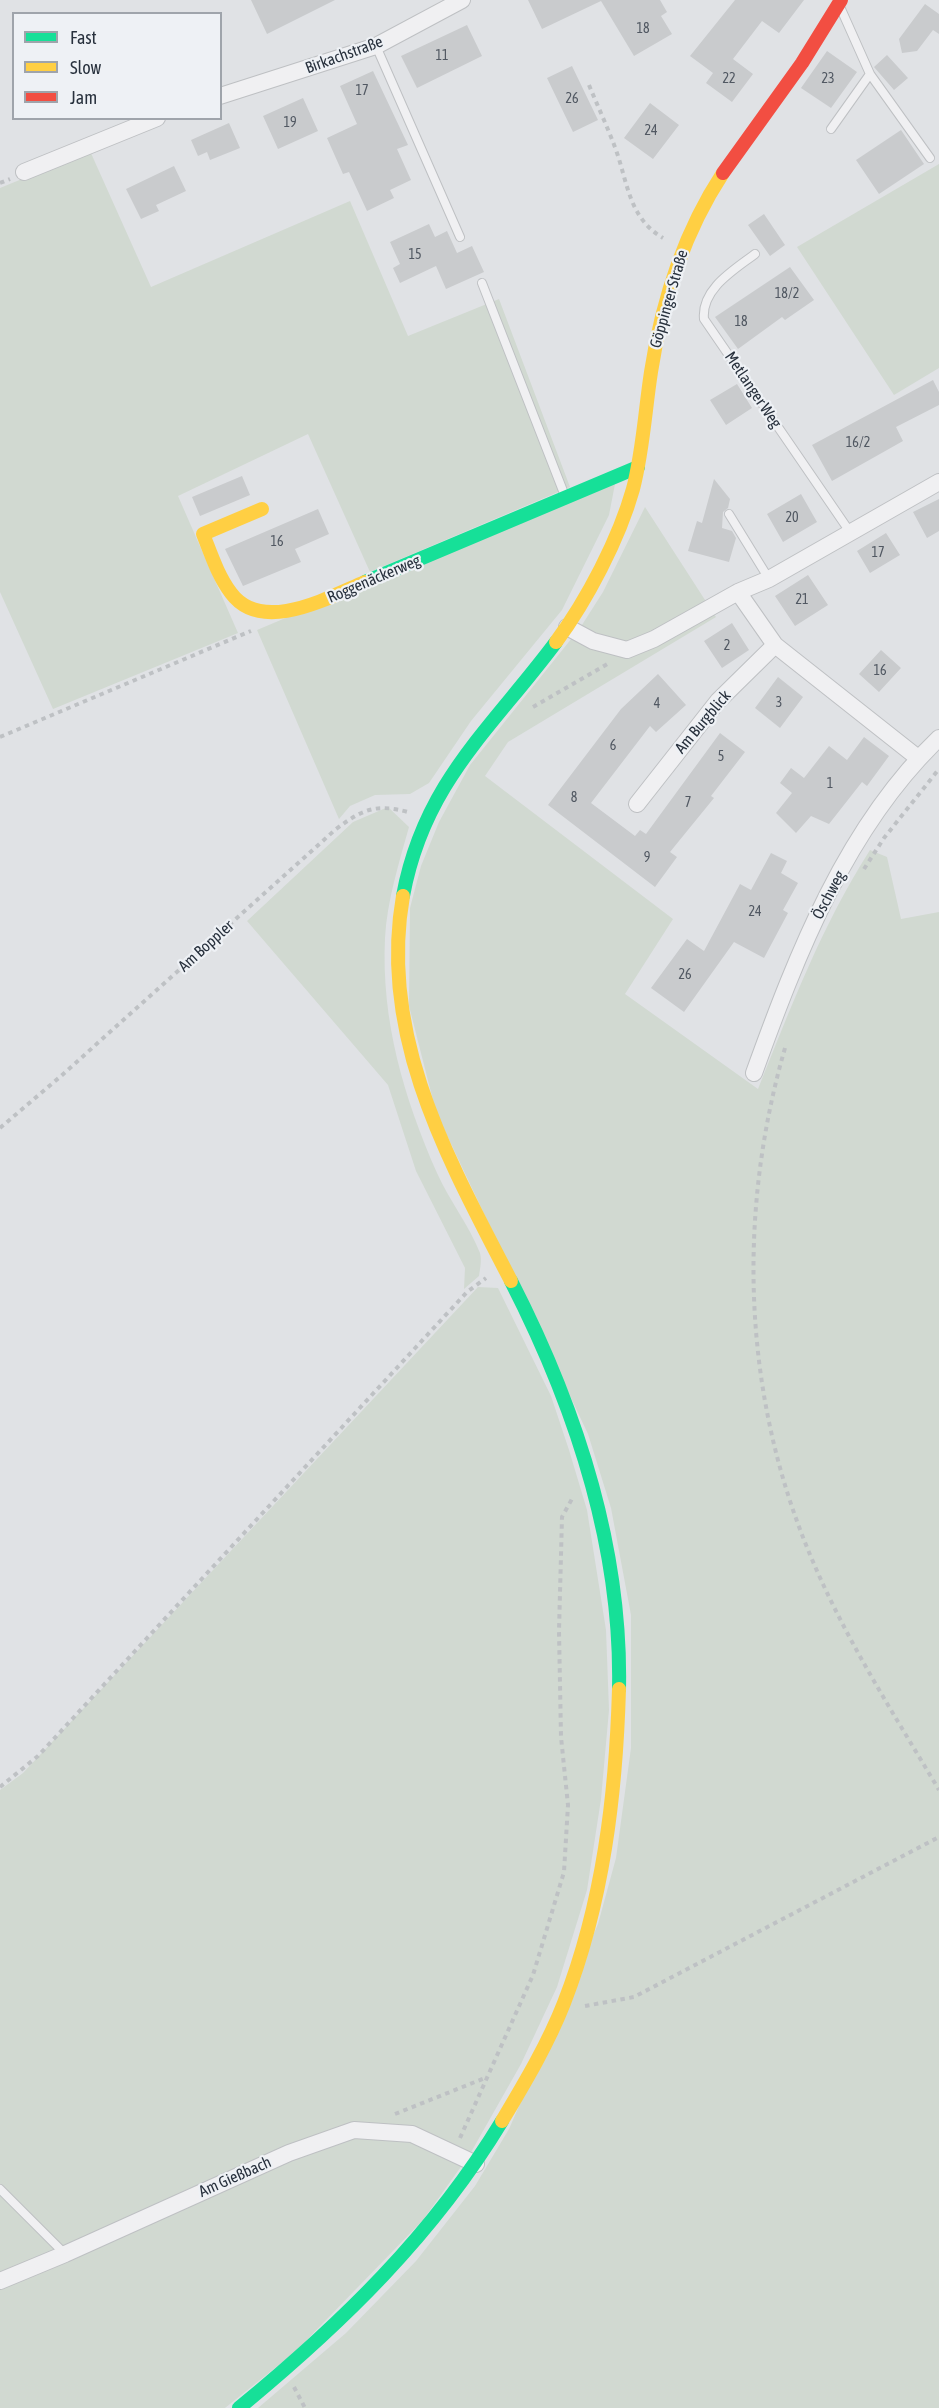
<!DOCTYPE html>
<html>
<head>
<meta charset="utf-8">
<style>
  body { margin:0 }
  #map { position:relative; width:939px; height:2408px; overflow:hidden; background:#e0e2e5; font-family:"Asap Condensed",sans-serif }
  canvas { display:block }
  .legend { position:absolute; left:12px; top:12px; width:210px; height:108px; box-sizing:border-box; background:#eef1f5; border:2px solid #9fa4ab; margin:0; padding:8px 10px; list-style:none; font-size:18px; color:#28313d }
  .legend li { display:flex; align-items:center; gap:12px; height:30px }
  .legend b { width:30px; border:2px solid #9fa4ab }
</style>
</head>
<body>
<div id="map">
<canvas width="939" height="2408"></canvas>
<ul class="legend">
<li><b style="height:8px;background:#16e098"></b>Fast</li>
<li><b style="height:8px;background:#ffcf43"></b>Slow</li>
<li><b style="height:8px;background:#f24e42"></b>Jam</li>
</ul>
</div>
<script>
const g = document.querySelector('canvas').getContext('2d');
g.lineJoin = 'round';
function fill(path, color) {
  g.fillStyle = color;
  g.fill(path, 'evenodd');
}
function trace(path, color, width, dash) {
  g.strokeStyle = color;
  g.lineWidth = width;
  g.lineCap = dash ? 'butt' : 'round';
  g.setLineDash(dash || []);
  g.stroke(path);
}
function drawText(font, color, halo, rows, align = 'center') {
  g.font = font + ' "Asap Condensed",sans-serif';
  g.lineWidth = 4.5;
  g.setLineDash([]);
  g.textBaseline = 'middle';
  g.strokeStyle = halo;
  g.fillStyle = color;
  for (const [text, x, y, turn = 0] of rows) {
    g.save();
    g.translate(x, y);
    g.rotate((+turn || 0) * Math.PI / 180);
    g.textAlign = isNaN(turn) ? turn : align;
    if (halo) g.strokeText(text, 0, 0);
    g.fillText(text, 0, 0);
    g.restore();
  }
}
fill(new Path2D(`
  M90,151L151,287L350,201L408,336L499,299L570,487L370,572L308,434L178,496L238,633L53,709L0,592V188Z
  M939,164V368L894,395L797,247Z
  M615,484L609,515L562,610L471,721L429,783L410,794L375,795L350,806L339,819L257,630L597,487Z
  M645,507L716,617L508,742L485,776L673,919L625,994L758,1089C792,1005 821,927 870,850L887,857L901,919L939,912V2408H258L346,2333L416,2261L475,2186L509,2129L598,1924L616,1858L631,1748V1615L611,1508L588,1434L436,1112L409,1006L410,908L421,866L439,822L470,765L580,628L603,592Z
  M388,807L409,827C399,863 387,901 385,938C381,1021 404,1098 437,1173C449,1200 469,1225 480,1253C482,1260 480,1269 479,1276L464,1289L465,1268L416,1171L388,1085L247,921L353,822Z
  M478,1287L498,1288L551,1396L569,1450L587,1510L606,1630L609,1710L601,1799L587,1890L557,1987L521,2064L470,2154L423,2220L295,2352L225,2408H0V1790L23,1773Z`), '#d1d9d1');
fill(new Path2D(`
  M251,0H335L267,34Z
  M528,0H660L667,12L661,16L672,34L634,56L601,1L542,29Z
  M735,0H804L779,33L762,21L733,59L753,74L732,102L706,83L713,73L690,56Z
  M925,4L939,14V34L933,30L917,51L902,53L899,39Z
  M467,25L482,56L417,88L401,56Z
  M827,51L857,72L831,108L801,88Z
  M887,55L908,78L894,90L874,67Z
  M572,66L598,120L573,132L547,78Z
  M373,71L408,145L397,149L411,180L390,190L394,198L367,211L349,172L343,174L327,138L357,124L340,86Z
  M303,98L318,131L278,149L263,116Z
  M650,103L679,125L653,159L624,138Z
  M229,123L240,148L210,160L207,152L198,156L191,140Z
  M901,130L924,164L879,194L856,160Z
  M174,166L186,191L156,205L159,211L141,219L126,189Z
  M764,214L785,245L770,256L748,225Z
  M429,224L435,237L447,231L457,253L472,246L484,272L446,289L436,266L400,283L393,268L400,264L390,242Z
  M790,267L814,300L785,320L782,317L738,349L715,317Z
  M933,380L939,392V405L896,427L903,441L832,481L812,445Z
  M737,384L752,408L726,425L710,400Z
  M242,476L250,495L200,516L192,497Z
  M714,479L730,499L728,508L723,512L722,528L732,531L736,538L729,562L688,551L697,521L702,523Z
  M801,494L817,522L783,542L767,514Z
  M939,499V531L927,538L913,512Z
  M318,509L329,534L295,549L301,562L243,586L225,549Z
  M886,533L900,555L870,573L857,551Z
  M808,575L828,605L795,626L775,596Z
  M732,623L749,650L722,668L704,641Z
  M881,650L901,668L879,692L859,674Z
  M658,674L686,705L656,732L650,726L591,803L635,836L640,830L646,834L720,733L745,752L711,796L714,798L670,852L677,857L655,887L548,805L621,709Z
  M778,677L803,697L780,728L755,708Z
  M864,737L889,756L867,786L862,782L829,824L811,816L796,833L776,813L792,793L780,783L791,768L804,778L829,746L847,760Z
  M771,853L787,861L781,873L798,883L783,910L788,913L764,958L734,942L684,1012L651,988L687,939L704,951L740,884L751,890Z`), '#c9cbcd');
const lane = new Path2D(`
  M841,9L870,74L930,158
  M376,46L460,237
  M831,129L870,74
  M755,254C734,270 701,289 704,319L850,532
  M482,283L565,496
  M729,514L769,579
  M0,2189L65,2254`);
const street = new Path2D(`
  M220,96L376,46L462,0
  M24,172L157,118
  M738,592L775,645L918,758
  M567,627L593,641L627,650L654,639L738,592L769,579L939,482
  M637,804L718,701L775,645
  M754,1073C797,954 846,827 939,738
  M0,2281L65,2254L289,2153L354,2130L412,2134L476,2164`);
trace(lane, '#bec0c3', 10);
trace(street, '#bec0c3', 18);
trace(new Path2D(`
  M589,85C598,107 608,128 616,150C628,184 629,218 663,238
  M0,183L10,179
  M533,707L609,663
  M0,737L251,631
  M864,869L884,838L939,769
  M785,1048C736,1218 743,1401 814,1564C848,1643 895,1716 939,1790
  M0,1128L61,1076L336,829C362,810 375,803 408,812
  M0,1787L38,1756L467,1292L486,1278
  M585,2006L634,1997L939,1837
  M395,2114L485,2078
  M460,2138L533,1975L564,1872L568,1805L561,1737L559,1631L562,1517L573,1497
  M294,2387L305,2408`), '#bec1c4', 4, [4.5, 4.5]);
trace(lane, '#f0f0f2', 8);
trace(street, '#f0f0f2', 16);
trace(new Path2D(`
  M365,582L638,467
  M403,896C424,782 492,728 556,642
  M511,1281C575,1406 622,1547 619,1689
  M239,2408C341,2324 433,2235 502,2121`), '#16e098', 14);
trace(new Path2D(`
  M262,509L203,534C211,554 218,576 231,593C262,635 329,597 365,582
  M556,642C587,600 619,539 633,489C643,451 645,411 651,372C662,300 683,234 723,173
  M403,896C378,1036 449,1161 511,1281
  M502,2121C524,2084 548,2044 564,2003C603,1903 616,1795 619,1689`), '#ffcf43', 14);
trace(new Path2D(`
  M723,173L802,63L841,0`), '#f24e42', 14);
drawText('14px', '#515862', null, [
  ["18",643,29],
  ["11",442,56],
  ["22",729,79],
  ["23",828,79],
  ["17",362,91],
  ["26",572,99],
  ["19",290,123],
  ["24",651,131],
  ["15",415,255],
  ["18/2",787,294],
  ["18",741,322],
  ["16/2",858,443],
  ["20",792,518],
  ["16",277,542],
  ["17",878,553],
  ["21",802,600],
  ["2",727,646],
  ["16",880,671],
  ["3",779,703],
  ["4",657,704],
  ["6",613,746],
  ["5",721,757],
  ["1",830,784],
  ["8",574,798],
  ["7",688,803],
  ["9",647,858],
  ["24",755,912],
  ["26",685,975]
]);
drawText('16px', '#28313d', '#eef1f5', [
  ["Birkachstraße",344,55,-20],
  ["Göppinger Straße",669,299,-74],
  ["Metlanger Weg",753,390,56],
  ["Roggenäckerweg",374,579,-23],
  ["Am Burgblick",703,722,-50],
  ["Öschweg",829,895,-62],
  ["Am Boppler",206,946,-42],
  ["Am Gießbach",235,2177,-24]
]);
</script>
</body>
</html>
